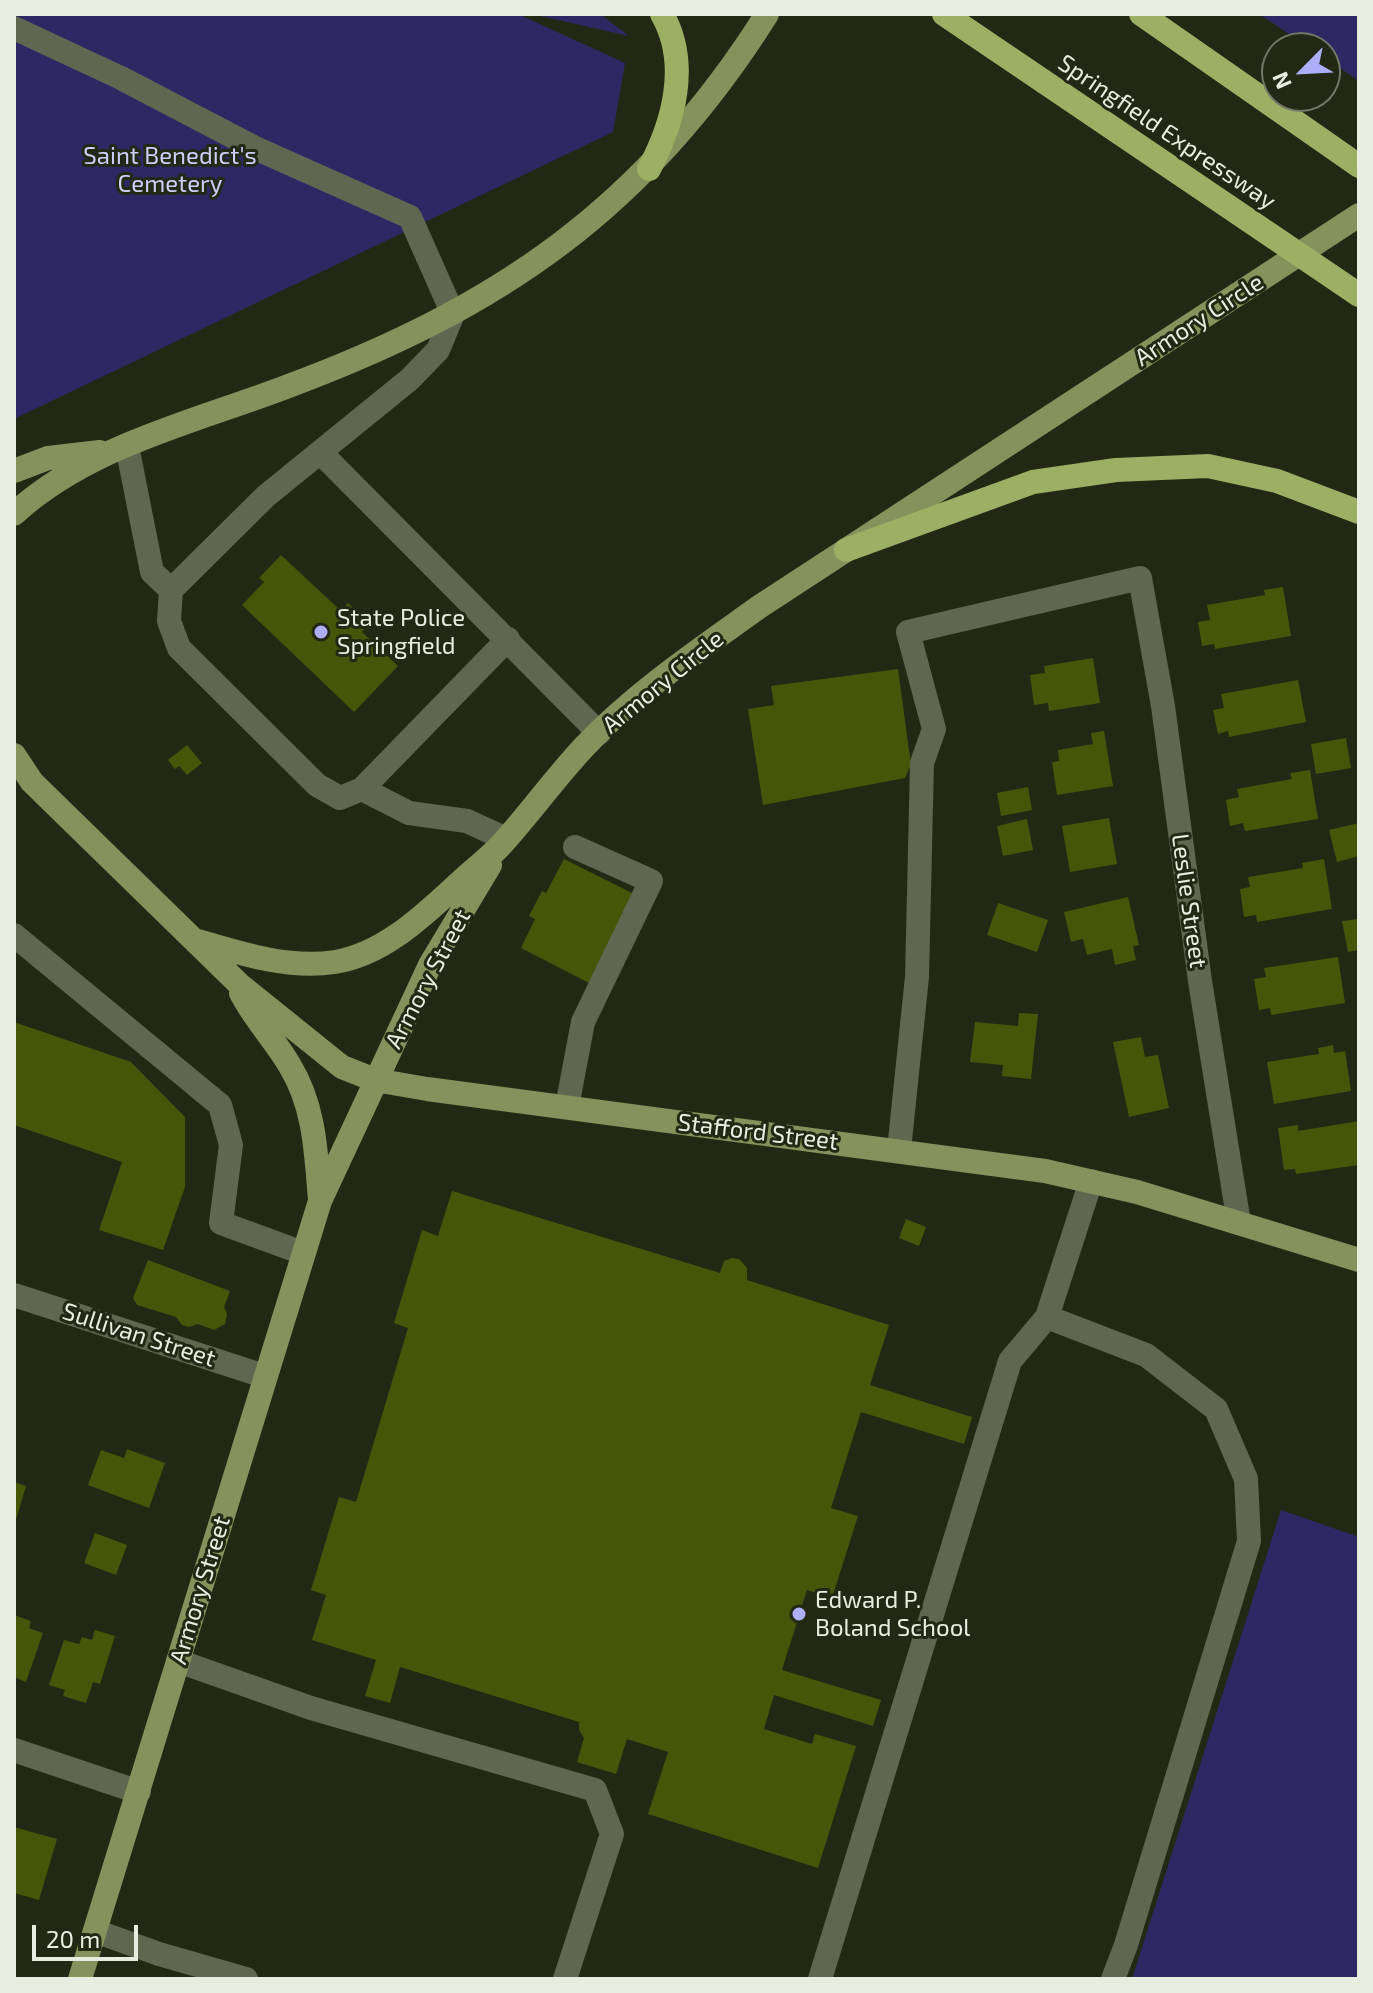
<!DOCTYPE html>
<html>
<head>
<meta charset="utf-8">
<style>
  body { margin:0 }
  #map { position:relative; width:1373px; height:1993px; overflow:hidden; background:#232814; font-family:"Exo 2",sans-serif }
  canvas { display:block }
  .frame { position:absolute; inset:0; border:16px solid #e9ede0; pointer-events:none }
  .north { position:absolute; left:1261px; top:32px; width:80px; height:80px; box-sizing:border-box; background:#232814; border:2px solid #727766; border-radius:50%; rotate:246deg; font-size:22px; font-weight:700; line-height:32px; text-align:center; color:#e9ede0 }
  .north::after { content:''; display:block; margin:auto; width:28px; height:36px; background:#adaffb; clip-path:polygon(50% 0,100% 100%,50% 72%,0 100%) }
  .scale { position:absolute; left:32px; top:1925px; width:106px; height:36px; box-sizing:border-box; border:4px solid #e9ede0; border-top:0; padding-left:10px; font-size:24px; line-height:28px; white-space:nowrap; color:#e9ede0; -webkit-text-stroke:6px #232814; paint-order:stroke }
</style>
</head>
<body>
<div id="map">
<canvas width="1373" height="1993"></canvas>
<div class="frame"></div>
<div class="north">N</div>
<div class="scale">20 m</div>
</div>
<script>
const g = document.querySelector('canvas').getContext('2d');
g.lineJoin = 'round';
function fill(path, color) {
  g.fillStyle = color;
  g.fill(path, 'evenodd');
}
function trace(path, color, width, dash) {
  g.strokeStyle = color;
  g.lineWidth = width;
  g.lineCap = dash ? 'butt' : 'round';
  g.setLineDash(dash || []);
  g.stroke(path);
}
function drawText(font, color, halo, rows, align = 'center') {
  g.font = font + ' "Exo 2",sans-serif';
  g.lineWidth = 6;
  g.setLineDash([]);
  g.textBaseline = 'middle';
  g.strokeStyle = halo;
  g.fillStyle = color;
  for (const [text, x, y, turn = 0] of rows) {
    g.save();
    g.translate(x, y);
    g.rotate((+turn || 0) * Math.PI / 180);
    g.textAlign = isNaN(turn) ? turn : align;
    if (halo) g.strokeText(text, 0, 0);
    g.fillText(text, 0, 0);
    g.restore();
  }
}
fill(new Path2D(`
  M14,14H518L625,63L613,132L14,419Z
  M535,14H600L629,36L536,15Z
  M1259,14H1359V81L1325,58V48H1310Z
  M1281,1510L1359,1537V1979H1132Z`), '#2d2864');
fill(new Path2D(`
  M281,555L341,611L348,603L369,624L362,632L398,666L354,712L242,605L264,582L259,578Z
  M1283,587L1291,636L1215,649L1214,644L1202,646L1198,622L1210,620L1207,605L1265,595L1264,590Z
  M1093,658L1100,703L1049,711L1048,703L1034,705L1030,675L1045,673L1044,666Z
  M898,669L911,765L905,778L763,805L748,709L774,705L771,686Z
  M1298,680L1306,722L1229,737L1228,731L1218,734L1213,710L1224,708L1221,694Z
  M1104,731L1113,786L1057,795L1052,762L1059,761L1058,750L1093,744L1091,733Z
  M1346,738L1351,768L1316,774L1311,744Z
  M187,745L202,763L187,775L179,766L175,769L168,760Z
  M1310,770L1318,819L1245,831L1243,823L1230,826L1226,800L1239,797L1237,789L1292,779L1290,773Z
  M1028,787L1032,810L1001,816L997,793Z
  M1109,818L1117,864L1070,872L1062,826Z
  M1027,819L1033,850L1003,856L997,826Z
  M1359,823V856L1337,862L1329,830Z
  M564,859L634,894L589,983L521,948L535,919L529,916L542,891L546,893Z
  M1324,859L1332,909L1257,922L1256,915L1244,917L1240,889L1250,887L1248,877L1303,868L1302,863Z
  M1128,897L1139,945L1133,946L1136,960L1115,965L1112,949L1087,955L1083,939L1071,942L1064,912Z
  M998,903L1048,920L1037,952L987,935Z
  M1359,919V950L1348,952L1342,921Z
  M1338,957L1345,1003L1271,1015L1270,1008L1259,1010L1254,979L1266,977L1264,968Z
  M1019,1013L1038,1014L1031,1079L1002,1076L1003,1065L970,1062L975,1022L1018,1026Z
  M14,1022L131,1062L185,1117V1187L163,1250L99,1230L122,1162L14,1125Z
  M1141,1037L1145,1057L1158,1055L1169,1108L1129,1117L1113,1042Z
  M1333,1045L1334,1053L1345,1051L1351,1091L1274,1104L1267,1062L1319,1054L1318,1048Z
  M1359,1121V1165L1296,1174L1295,1169L1284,1170L1278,1128L1298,1125V1131Z
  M452,1191L720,1273L724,1261L732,1258L739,1259L747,1268V1280L889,1325L870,1385L972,1417L964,1444L861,1412L831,1508L858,1516L832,1598L807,1590L782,1670L881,1700L873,1726L774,1695L764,1729L812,1744L815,1734L856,1746L818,1868L648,1814L668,1752L627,1739L616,1774L577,1762L584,1738L579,1730V1722L400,1667L390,1703L365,1696L376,1660L312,1640L326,1595L311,1590L339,1497L356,1502L408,1328L394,1323L422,1230L438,1236Z
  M906,1219L926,1227L919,1246L899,1238Z
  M148,1260L230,1291L224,1307L227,1314L225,1324L214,1330L198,1324L189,1327L182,1325L176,1317L137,1305L133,1298Z
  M127,1449L165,1463L149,1508L88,1485L101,1450L124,1458Z
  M14,1482L26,1486L15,1523H14Z
  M95,1533L127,1545L116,1575L84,1563Z
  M14,1615L31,1621L29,1628L43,1633L26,1682L14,1677Z
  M95,1630L115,1636L100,1684L93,1682L86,1703L63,1696L65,1690L49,1685L64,1640L79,1644L82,1637L92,1640Z
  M14,1827L57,1839L39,1900L14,1893Z`), '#475509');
trace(new Path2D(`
  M14,28L121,78L255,148L410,217L453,314L438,350L410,379L266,496L171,590L169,621L179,648L317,785L340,798L362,789L508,639
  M127,446L152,572L171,590
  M321,453L599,733
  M362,789L409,813L467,821L506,839
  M14,935L220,1105L231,1145L221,1223L303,1253
  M567,1107L583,1022L651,881L575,847
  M899,1150L917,977L922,763L934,729L908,632L1140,578L1163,706L1200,981L1239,1223
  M14,1295L264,1376
  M1047,1317L1146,1355L1216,1409L1246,1479L1249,1541L1126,1945L1113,1979
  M178,1661L311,1708L595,1790L612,1834L565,1979
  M14,1750L139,1792
  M95,1931L159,1954L246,1979
  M820,1979L1010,1361L1047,1317L1091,1181`), '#606650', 24);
trace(new Path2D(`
  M14,471L48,458L100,452
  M14,514C88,446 194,422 286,387C499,308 645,208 767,14
  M14,755L32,782L240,985L342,1067L375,1080L427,1089L1045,1171L1137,1192L1359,1260
  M198,941C242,954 288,969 335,962C385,954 425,914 461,881C474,869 489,858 501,845C530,813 555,778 584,747C635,693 699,650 759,607L1359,215
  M241,993C254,1019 275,1040 290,1066C315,1107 316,1153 320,1200
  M80,1979L320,1201L430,965L490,865`), '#85925b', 24);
trace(new Path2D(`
  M944,14L1359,295
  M1141,14L1359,166
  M649,169C674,122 690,63 662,14
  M846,550L1033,482L1116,470L1208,466L1277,481L1359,512`), '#9daf63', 24);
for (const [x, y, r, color] of [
  [321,632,8,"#adaffb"],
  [799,1614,8,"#adaffb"]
]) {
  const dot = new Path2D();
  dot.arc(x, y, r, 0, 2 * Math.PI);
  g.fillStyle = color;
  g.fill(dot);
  trace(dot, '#232814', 3);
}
drawText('24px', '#e9ede0', '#232814', [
  ["Springfield Expressway",1167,132,34],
  ["Armory Circle",1199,320,-33],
  ["Armory Circle",663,682,-39],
  ["Leslie Street",1189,901,82],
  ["Armory Street",428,979,-62],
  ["Stafford Street",758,1132,7],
  ["Sullivan Street",139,1335,18],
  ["Armory Street",200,1590,-73]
]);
drawText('24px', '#cdcffa', '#232814', [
  ["Saint Benedict's",170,156],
  ["Cemetery",170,184]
]);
drawText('24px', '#e9ede0', '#232814', [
  ["State Police",337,618],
  ["Springfield",337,646],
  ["Edward P.",815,1600],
  ["Boland School",815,1628]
], 'left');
</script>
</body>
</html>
